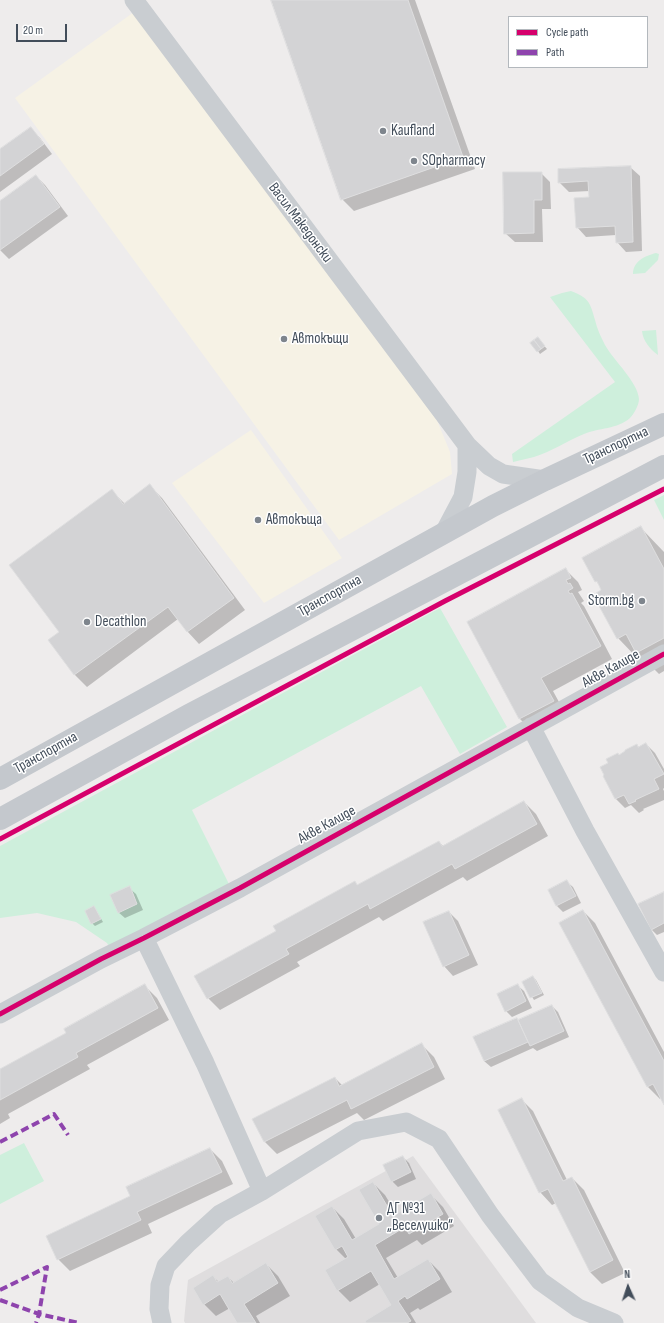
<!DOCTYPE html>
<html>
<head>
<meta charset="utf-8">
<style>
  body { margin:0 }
  #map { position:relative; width:664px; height:1323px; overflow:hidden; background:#eeecec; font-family:"Sofia Sans Condensed",sans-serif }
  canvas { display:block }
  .legend { position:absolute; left:508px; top:16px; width:140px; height:52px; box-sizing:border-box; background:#fff; border:1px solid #b3b8bd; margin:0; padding:5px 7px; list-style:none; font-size:12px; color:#424d5a }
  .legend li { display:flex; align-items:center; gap:8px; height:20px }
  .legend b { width:20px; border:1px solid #b3b8bd }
  .north { position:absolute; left:608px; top:1267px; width:40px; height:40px; -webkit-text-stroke:3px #fff; paint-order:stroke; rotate:357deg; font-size:11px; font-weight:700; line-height:16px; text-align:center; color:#424d5a }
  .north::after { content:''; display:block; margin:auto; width:14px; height:18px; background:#424d5a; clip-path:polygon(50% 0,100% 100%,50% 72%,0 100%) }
  .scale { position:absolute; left:16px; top:24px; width:51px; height:18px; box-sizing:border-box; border:2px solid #424d5a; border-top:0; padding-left:5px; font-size:12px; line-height:14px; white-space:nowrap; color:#424d5a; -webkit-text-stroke:3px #fff; paint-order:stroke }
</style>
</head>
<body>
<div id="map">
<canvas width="664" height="1323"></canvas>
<ul class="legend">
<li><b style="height:5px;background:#d6006c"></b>Cycle path</li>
<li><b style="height:5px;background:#8e44ad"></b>Path</li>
</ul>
<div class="north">N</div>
<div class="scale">20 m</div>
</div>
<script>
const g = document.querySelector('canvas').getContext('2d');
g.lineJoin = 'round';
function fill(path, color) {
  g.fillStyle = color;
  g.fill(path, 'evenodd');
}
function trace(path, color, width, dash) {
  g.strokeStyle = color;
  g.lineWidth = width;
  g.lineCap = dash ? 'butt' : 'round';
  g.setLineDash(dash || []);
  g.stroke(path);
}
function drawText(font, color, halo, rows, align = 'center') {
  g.font = font + ' "Sofia Sans Condensed",sans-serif';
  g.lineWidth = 3;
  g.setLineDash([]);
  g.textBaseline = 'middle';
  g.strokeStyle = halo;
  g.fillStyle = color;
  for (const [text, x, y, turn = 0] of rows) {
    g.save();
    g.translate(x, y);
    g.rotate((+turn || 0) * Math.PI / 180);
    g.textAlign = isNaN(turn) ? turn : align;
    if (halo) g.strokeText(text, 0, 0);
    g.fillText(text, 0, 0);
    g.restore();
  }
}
fill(new Path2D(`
  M134,12L436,418L450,452L452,474L339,540L15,98Z
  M251,430L342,558L264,603L172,483Z`), '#f6f2e5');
fill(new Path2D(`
  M413,1156L536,1323H185L184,1321L188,1280Z`), '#dfddde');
fill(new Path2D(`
  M656,253L659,254L658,260L645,273L633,274C633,261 645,256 656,253Z
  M571,291C589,298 590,302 595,320C597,329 601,337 605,345C614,361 638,382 639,399C639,405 634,414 630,418C618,429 598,428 584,434C567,441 551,452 534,457C527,459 520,460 513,462L512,454L615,382L550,297L562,293Z
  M656,330L658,355C650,349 643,341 642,331Z
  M664,495V520L654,500Z
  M440,608L507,727L460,754L421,686L192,810L233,892L115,957L107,943L76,922L37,913L0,918V846Z
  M24,1143L44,1181L0,1204V1155Z`), '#ceefdc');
fill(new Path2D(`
  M272,0H415L475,169L354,211L342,199Z
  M31,128L40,138L52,154L0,192V151Z
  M630,167L640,176L642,251L626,252L617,242L616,235L586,237L577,227L590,198V191L569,192L559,182Z
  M541,173L550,182L551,209H542L543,242H515L505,233Z
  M36,176L45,185L68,216L9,259L0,250V202Z
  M540,341L547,349L540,354L538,351Z
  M150,486L162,498L245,610L199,644L187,631L178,619L87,687L75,675L49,640L60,632L112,491L125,504Z
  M641,528L664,552V671L659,674L643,658L639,660L618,638L603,590L596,581Z
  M566,570L578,582L582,590L578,592L584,601L581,603L584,606L612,659L553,691L565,713L532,731L520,719L468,622Z
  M646,744L655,753L664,769V788L663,789L664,791V800L643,809L644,810L639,813L631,805L625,808L616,799L604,777L609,764L619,756L636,745L639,747Z
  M524,802L536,814L548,836L467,881L463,877L383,921L379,917L297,962L300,966L220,1010L208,998L277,931L355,882L358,886L439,842L443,846Z
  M566,881L573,887L581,903L563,912L557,906L549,890Z
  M129,888L136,894L143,910L125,918L118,912Z
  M664,893V932L657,935L651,929Z
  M94,907L103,922L95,926L92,923Z
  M583,911L595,923L664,1052V1103L661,1098L660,1099L648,1087L560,923Z
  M449,912L458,921L478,965L453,976L444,966Z
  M533,977L536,980L544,995L534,1000L523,982Z
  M517,985L524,991L532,1008L512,1017L506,1011Z
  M145,986L157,998L169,1020L87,1065L90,1069L8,1114L10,1118L0,1124V1070L67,1033Z
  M552,1006L558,1012L569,1037L537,1051L533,1048L491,1067L484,1061L517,1019L519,1021Z
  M422,1045L434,1057L445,1079L364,1120L357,1113L277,1154L265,1142L253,1119L335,1078L342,1085Z
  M521,1099L533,1111L567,1180L572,1178L584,1190L625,1273L602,1284L590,1272L556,1203L552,1205L540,1192Z
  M210,1149L222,1161L233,1184L148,1224L152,1233L70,1271L58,1259L131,1197Z
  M403,1157L409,1163L416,1179L398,1187L392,1181Z
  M373,1183L385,1195L397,1215L431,1195L443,1207L454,1226L422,1245L417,1240L386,1258L398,1278L428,1260L440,1272L452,1292L420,1310L418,1308L410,1313L416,1323H367L393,1305L380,1284L350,1302L338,1290L346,1259L336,1249L317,1217L332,1207L344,1219L356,1239L380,1224Z
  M266,1264L278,1276L290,1296L256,1316L260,1323H239L230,1308L216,1316L204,1304L213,1277L219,1282L228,1277L234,1283Z`), '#0003');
const building = new Path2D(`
  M271,0H408L463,157L341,200Z
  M31,127L44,144L0,176V149Z
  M631,166L633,242L616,243L615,226L576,228L574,198L589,197L588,181L558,183V169Z
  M503,172H542V200H534V233L504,234Z
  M36,175L60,207L0,250V201Z
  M538,337L545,346L541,349L534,340Z
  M534,340L541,349L537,352L530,343Z
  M150,484L234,598L187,632L168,607L74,675L48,640L59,632L9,565L112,489L123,504Z
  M641,526L664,569V638L636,653L626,634L617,639L593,595L601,590L597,581L595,582L582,558Z
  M566,568L571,578L566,580L568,584L570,583L573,588L568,591L570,594L572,593L601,646L541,678L554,701L519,719L467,622Z
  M646,743L664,774L654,779L659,789L635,800L636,801L629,804L624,795L615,799L603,776L604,775L600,767L608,763L606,759L618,753L619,755L625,751V750L637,744L638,747Z
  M524,801L537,824L455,869L452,864L370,909L368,904L286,949L289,954L207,999L194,976L276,931L273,926L355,881L357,885L439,841L442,846Z
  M567,880L576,896L556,906L548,890Z
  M130,886L137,904L118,913L110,895Z
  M664,892V923L651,930L638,904Z
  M94,906L101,919L91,924L85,911Z
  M583,910L664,1061V1105L653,1084L647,1087L559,923Z
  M449,911L469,955L443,967L423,922Z
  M533,976L542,993L530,998L522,982Z
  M145,984L158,1008L76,1053L78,1057L0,1100V1069L66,1033L64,1029Z
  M518,984L526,1001L505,1012L497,994Z
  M552,1005L564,1031L530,1046L518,1020Z
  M517,1018L528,1042L484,1061L473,1037Z
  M422,1043L434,1067L351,1109L347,1100L264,1142L252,1119L335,1077L339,1086Z
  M522,1098L563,1181L572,1177L613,1260L590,1272L548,1189L539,1193L498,1110Z
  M210,1148L222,1172L137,1212L141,1220L57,1260L46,1236L130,1196L126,1187Z
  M403,1156L411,1172L391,1182L383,1165Z
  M373,1182L393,1216L431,1193L443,1214L409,1234L405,1227L375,1245L394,1279L428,1259L440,1279L407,1299L405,1296L398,1301L411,1321L407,1323H366L365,1321L391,1305L371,1271L337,1291L325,1270L348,1257L342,1246L335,1250L315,1216L332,1206L352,1240L379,1224L359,1190Z
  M266,1263L278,1283L244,1304L256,1323H237L220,1294L203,1305L193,1288L213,1275L217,1282L228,1276L232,1283Z`);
fill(building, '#d3d3d5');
trace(building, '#dededf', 1);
trace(new Path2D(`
  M134,0L467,445L489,466L503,474L545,480
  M444,533L463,497L467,472V445
  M531,727L585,831L664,972
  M144,938L205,1063L262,1191
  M0,1014L101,959L144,938L240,888L664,654
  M162,1323L159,1309L160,1285L166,1266L188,1243L220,1214L262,1191L358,1131L406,1122L439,1139L490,1215L540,1281L578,1308L614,1323`), '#c9cdd1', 19);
trace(new Path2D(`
  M0,779L493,506L545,480L664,424
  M0,819L189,715L664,466`), '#c4c8cd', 22);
trace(new Path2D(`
  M0,1142L54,1114L68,1135
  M0,1290L47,1267L39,1314L36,1323
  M0,1300L39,1314L79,1323`), '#8e44ad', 4, [8, 4]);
trace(new Path2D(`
  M0,839L445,601L664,489
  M0,1014L101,959L144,938L240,888L664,654`), '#d6006c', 5);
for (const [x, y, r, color] of [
  [383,131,4,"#7e858d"],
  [414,161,4,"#7e858d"],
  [284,339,4,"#7e858d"],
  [258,520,4,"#7e858d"],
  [642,601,4,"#7e858d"],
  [87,622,4,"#7e858d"],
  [379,1218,4,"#7e858d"]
]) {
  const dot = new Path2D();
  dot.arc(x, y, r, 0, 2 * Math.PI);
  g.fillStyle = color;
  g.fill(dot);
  trace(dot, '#fff', 1.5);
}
drawText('15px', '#424d5a', '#fff', [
  ["Kaufland",391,131],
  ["SOpharmacy",422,161],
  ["Автокъщи",292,339],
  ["Автокъща",266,520],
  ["Storm.bg",634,601,"right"],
  ["Decathlon",95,622],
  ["ДГ №31",387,1209],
  ["„Веселушко“",387,1226]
], 'left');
drawText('15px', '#424d5a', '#fff', [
  ["Васил Македонски",300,223,53],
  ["Транспортна",616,446,-25],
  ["Транспортна",330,596,-29],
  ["Акве Калиде",611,669,-29],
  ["Транспортна",46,753,-29],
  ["Акве Калиде",327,825,-29]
]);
</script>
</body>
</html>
